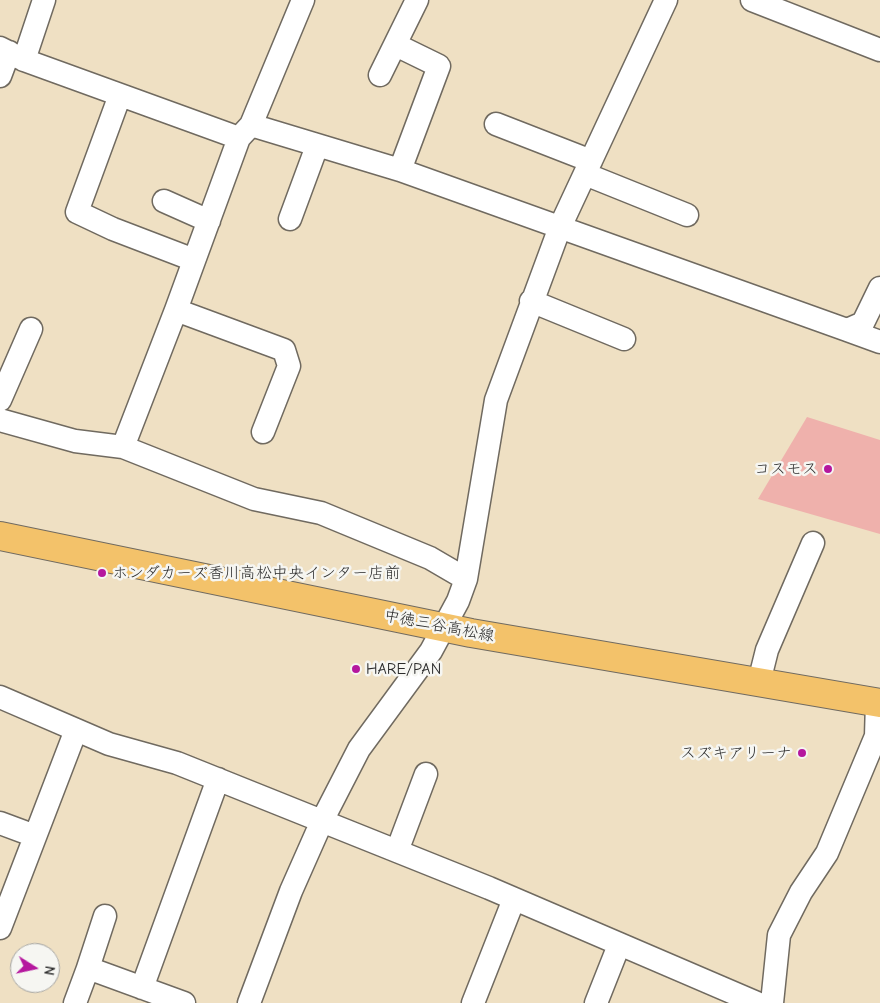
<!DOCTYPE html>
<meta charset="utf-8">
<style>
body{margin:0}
#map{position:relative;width:880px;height:1003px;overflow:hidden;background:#efe0c3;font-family:"Comic Neue",sans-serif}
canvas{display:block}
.north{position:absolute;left:10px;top:943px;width:50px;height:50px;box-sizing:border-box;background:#f6f6f2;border:1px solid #a5a5a2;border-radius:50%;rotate:100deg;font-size:14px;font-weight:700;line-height:20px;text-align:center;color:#2b2b2b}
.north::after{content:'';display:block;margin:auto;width:18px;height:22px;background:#b5179e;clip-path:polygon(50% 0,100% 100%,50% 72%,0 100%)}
</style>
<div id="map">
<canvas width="880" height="1003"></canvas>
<div class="north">N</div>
</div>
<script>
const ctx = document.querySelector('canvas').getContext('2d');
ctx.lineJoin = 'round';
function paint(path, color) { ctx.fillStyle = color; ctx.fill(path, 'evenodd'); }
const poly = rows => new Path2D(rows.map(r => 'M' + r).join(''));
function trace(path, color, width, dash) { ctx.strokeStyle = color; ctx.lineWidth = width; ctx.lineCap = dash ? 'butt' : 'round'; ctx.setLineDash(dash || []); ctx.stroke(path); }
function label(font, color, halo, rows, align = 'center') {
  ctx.font = font + ' "Comic Neue","Klee One",sans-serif'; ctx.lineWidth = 5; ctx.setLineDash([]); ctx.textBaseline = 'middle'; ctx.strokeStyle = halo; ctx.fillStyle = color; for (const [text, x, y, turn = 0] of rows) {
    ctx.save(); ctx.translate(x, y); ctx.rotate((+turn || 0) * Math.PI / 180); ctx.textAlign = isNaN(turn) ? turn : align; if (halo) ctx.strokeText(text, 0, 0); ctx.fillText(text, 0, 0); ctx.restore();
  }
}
const building = poly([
 [807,417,880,440,880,534,758,499]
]);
const minor = poly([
 [752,0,880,50],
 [396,45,439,66,400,170],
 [0,48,24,60,239,138],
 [24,60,44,0],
 [380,75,417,0],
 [0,76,9,52],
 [120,95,77,212,113,229,194,260],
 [496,124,591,161],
 [251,125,400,170,847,330,863,323,880,288],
 [585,174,687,215],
 [164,201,209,221],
 [290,219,317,146],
 [531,301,624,339],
 [176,310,284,350,289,366,263,432],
 [847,330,880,342],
 [0,400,31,329],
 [0,420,75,441,123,447,254,499,321,513,430,558,466,579],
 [123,447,176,310,239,138,251,125,303,0],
 [759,682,767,650,813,543],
 [0,697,109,744,177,763,489,888,757,1003],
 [0,823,35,836],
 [397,851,426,774],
 [0,928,76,730],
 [88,968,105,916],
 [142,988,218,779],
 [75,1003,88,968,184,1003],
 [249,1003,291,891,322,821,359,749,431,651,458,601,466,579,496,400,560,227,666,0],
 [473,1003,514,899],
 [596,1003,619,945],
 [772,1003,779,935,801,892,827,853,876,736,877,702]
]);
const primary = poly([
 [0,536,471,633,880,703]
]);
const markers = [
 [828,469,5,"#b5179e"],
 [102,573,5,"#b5179e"],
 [356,669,5,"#b5179e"],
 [802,753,5,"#b5179e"]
];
const poiNames = [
 ["コスモス",818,469],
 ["ホンダカーズ香川高松中央インター店前",112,573,"left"],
 ["HARE/PAN",366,669,"left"],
 ["スズキアリーナ",792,753]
];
const streetNames = [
 ["中徳三谷高松線",439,626,11]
];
paint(building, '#efb1ac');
trace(minor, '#706a60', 25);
trace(primary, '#706a60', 30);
trace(minor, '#fff', 22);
trace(primary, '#f3c26a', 28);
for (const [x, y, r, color] of markers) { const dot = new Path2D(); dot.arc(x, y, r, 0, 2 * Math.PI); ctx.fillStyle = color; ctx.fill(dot); trace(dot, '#f6f6f2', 2); }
label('16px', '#2b2b2b', '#f6f6f2', poiNames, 'right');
label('16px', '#2b2b2b', '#f6f6f2', streetNames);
</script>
